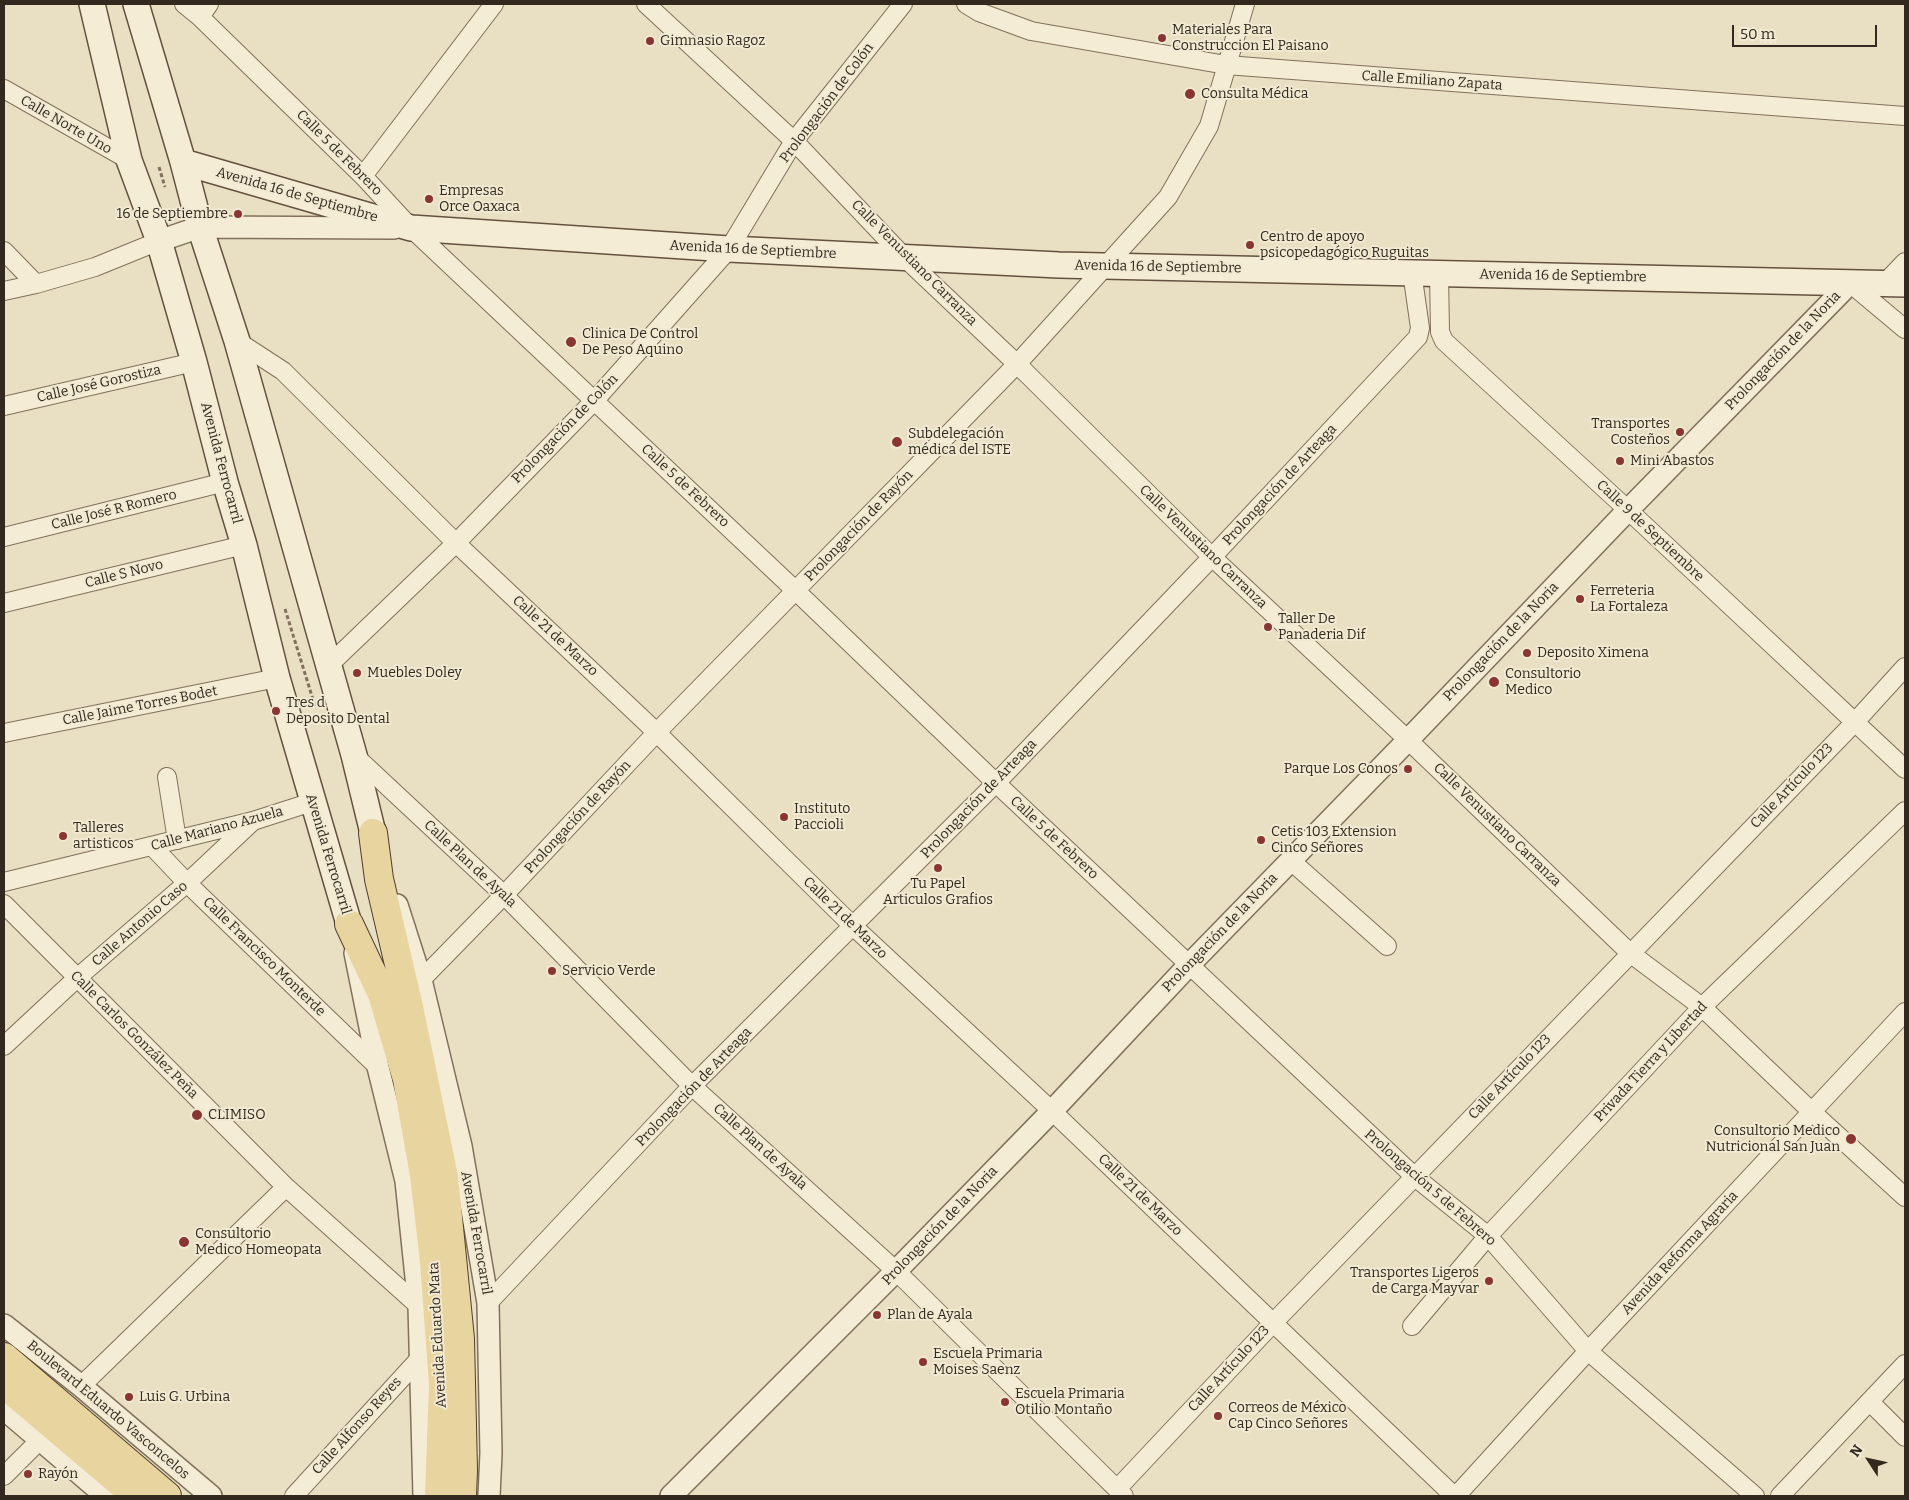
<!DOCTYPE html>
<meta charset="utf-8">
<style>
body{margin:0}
#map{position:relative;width:1909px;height:1500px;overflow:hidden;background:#e9dfc3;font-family:Bitter,serif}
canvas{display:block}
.frame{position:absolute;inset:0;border:5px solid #33291e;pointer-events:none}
.north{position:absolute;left:1844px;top:1435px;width:50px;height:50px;-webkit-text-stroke:4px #f1e9d2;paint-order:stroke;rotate:305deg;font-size:14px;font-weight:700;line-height:20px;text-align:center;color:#33291e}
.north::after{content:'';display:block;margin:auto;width:18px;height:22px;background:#33291e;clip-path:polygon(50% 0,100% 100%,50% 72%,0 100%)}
.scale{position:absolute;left:1732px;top:25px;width:145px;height:22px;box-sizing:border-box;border:2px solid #33291e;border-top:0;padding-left:6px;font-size:15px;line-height:18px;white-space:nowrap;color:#33291e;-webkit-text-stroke:4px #f1e9d2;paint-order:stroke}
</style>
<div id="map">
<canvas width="1909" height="1500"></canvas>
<div class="frame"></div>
<div class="north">N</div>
<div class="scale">50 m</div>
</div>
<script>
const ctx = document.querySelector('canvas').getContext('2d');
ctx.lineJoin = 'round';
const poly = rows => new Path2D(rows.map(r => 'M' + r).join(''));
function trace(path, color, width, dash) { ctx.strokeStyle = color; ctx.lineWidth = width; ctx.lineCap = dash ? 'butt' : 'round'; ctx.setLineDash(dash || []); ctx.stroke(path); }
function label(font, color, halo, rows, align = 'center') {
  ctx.font = font + ' Bitter,serif'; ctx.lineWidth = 4; ctx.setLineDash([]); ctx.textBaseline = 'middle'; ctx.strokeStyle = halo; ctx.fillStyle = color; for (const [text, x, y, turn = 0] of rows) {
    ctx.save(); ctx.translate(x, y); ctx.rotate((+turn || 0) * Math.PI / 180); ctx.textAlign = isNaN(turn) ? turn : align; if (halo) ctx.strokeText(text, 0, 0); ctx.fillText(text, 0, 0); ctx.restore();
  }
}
const path = poly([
 [159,167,165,187],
 [285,609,315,706]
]);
const minor = poly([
 [184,4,200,17,363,176,411,228,796,591,996,783,1415,1177,1488,1236,1588,1351,1755,1496],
 [646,4,794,141,905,258,1017,364,1212,557,1408,740,1630,953,1702,1007,1812,1112,1905,1197],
 [966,4,979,12,1031,31,1226,65,1905,116],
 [200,17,209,4],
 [4,89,129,160],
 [363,176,494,4],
 [4,251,36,284],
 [1439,273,1440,332,1444,341,1628,510,1905,769],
 [1850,283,1905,329],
 [1885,283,1905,262],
 [4,291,36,284,95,267,159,241],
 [237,341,283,371,456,543,652,728,854,927,1052,1111,1454,1496],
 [4,406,194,362],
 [4,537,225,482],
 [4,603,244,545],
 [328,666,456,543,595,400,729,249,794,141,903,4],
 [4,733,277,678],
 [354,755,504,895,692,1086,896,1271,1124,1496],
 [167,777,177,840],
 [152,846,187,883,378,1067],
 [1290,860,1387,946],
 [4,882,253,821,312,802],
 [4,904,286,1187,419,1306],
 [421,980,504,895,657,732,1017,364,1168,197,1209,126,1245,4],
 [4,1046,77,978,187,883,253,821],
 [488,1303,692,1086,996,783,1212,557,1418,337,1420,328,1412,272],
 [1412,1326,1488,1236,1702,1007,1905,811],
 [81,1386,286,1187],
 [1870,1402,1905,1437],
 [4,1476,40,1440],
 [1117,1489,1273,1323,1855,722,1905,667],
 [294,1496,421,1357],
 [1456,1496,1588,1351,1905,1012],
 [1780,1496,1905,1364]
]);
const tertiary = poly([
 [159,241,200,227,394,228],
 [397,905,421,980,461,1146,488,1303,491,1453,489,1496],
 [355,953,378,1067,406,1181,419,1306,424,1496],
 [4,1325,81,1386,211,1496],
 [4,1409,106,1496],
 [671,1496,896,1271,1052,1111,1189,965,1408,740,1628,510,1850,283]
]);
const secondary = poly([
 [92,4,129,160,159,241,194,362,225,482,244,545,277,678,349,924],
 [136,4,183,162,200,227,237,341,354,755,373,833],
 [183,162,411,228,729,249,1059,265,1905,284]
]);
const primary = poly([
 [373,833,379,879,409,1007,444,1177,460,1339,463,1470,462,1496],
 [349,924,382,994,407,1079,424,1175,434,1261,443,1385,439,1496],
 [4,1357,167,1496],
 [4,1384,136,1496]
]);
const markers = [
 [1162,38,5,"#893532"],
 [650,41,5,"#893532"],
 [1190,94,6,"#893532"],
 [429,199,5,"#893532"],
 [238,214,5,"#893532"],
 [1250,245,5,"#893532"],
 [571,342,6,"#893532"],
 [1680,432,5,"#893532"],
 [897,442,6,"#893532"],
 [1620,461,5,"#893532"],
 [1580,599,5,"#893532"],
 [1268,627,5,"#893532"],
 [1527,653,5,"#893532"],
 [357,673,5,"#893532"],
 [1494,682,6,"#893532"],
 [276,711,5,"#893532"],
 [1408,769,5,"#893532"],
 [784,817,5,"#893532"],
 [63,836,5,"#893532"],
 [1261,840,5,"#893532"],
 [938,868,5,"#893532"],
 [552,971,5,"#893532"],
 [197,1115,6,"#893532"],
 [1851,1139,6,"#893532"],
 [184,1242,6,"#893532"],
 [1489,1281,5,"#893532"],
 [877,1315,5,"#893532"],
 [923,1362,5,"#893532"],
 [129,1397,5,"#893532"],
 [1005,1402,5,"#893532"],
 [1218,1416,5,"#893532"],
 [28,1474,5,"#893532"]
];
const poiNames = [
 ["Materiales Para",1172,30],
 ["Construccion El Paisano",1172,46],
 ["Gimnasio Ragoz",660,41],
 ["Consulta Médica",1201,94],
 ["Empresas",439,191],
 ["Orce Oaxaca",439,207],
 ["16 de Septiembre",228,214,"right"],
 ["Centro de apoyo",1260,237],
 ["psicopedagógico Ruguitas",1260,253],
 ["Clinica De Control",582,334],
 ["De Peso Aquino",582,350],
 ["Transportes",1670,424,"right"],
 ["Costeños",1670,440,"right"],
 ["Subdelegación",908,434],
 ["médica del ISTE",908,450],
 ["Mini Abastos",1630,461],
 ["Ferreteria",1590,591],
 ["La Fortaleza",1590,607],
 ["Taller De",1278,619],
 ["Panaderia Dif",1278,635],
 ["Deposito Ximena",1537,653],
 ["Muebles Doley",367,673],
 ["Consultorio",1505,674],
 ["Medico",1505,690],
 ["Tres d",286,703],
 ["Deposito Dental",286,719],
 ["Parque Los Conos",1398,769,"right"],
 ["Instituto",794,809],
 ["Paccioli",794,825],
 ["Talleres",73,828],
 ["artisticos",73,844],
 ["Cetis 103 Extension",1271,832],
 ["Cinco Señores",1271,848],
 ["Tu Papel",938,884,"center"],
 ["Articulos Grafios",938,900,"center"],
 ["Servicio Verde",562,971],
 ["CLIMISO",208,1115],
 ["Consultorio Medico",1840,1131,"right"],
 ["Nutricional San Juan",1840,1147,"right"],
 ["Consultorio",195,1234],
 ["Medico Homeopata",195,1250],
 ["Transportes Ligeros",1479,1273,"right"],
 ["de Carga Mayvar",1479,1289,"right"],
 ["Plan de Ayala",887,1315],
 ["Escuela Primaria",933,1354],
 ["Moises Saenz",933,1370],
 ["Escuela Primaria",1015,1394],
 ["Otilio Montaño",1015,1410],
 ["Luis G. Urbina",139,1397],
 ["Correos de México",1228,1408],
 ["Cap Cinco Señores",1228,1424],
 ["Rayón",38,1474]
];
const streetNames = [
 ["Calle Emiliano Zapata",1432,81,4],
 ["Prolongación de Colón",827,103,-53],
 ["Calle Norte Uno",66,125,30],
 ["Calle 5 de Febrero",339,153,45],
 ["Avenida 16 de Septiembre",297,195,16],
 ["Avenida 16 de Septiembre",753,250,3],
 ["Calle Venustiano Carranza",914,263,45],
 ["Avenida 16 de Septiembre",1158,267,1],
 ["Avenida 16 de Septiembre",1563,276,1],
 ["Prolongación de la Noria",1783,351,-46],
 ["Calle José Gorostiza",99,384,-13],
 ["Prolongación de Colón",565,429,-46],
 ["Avenida Ferrocarril",221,463,75],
 ["Prolongación de Arteaga",1280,485,-47],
 ["Calle 5 de Febrero",685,486,43],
 ["Calle José R Romero",114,510,-14],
 ["Prolongación de Rayón",859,526,-46],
 ["Calle 9 de Septiembre",1650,531,43],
 ["Calle Venustiano Carranza",1203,547,44],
 ["Calle S Novo",124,574,-14],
 ["Calle 21 de Marzo",555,636,43],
 ["Prolongación de la Noria",1501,642,-46],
 ["Calle Jaime Torres Bodet",140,706,-11],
 ["Calle Artículo 123",1792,786,-46],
 ["Prolongación de Arteaga",979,799,-46],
 ["Prolongación de Rayón",578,817,-47],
 ["Calle Venustiano Carranza",1497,825,44],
 ["Calle Mariano Azuela",217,829,-15],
 ["Calle 5 de Febrero",1054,838,43],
 ["Avenida Ferrocarril",328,854,73],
 ["Calle Plan de Ayala",470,864,43],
 ["Calle 21 de Marzo",845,918,44],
 ["Calle Antonio Caso",140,924,-41],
 ["Prolongación de la Noria",1220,933,-46],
 ["Calle Francisco Monterde",264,957,44],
 ["Calle Carlos González Peña",134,1035,45],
 ["Privada Tierra y Libertad",1651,1062,-47],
 ["Calle Artículo 123",1510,1077,-46],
 ["Prolongación de Arteaga",694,1087,-46],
 ["Calle Plan de Ayala",760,1147,42],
 ["Prolongación 5 de Febrero",1430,1188,41],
 ["Calle 21 de Marzo",1140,1195,44],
 ["Prolongación de la Noria",940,1226,-46],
 ["Avenida Ferrocarril",476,1233,80],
 ["Avenida Reforma Agraria",1680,1253,-47],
 ["Avenida Eduardo Mata",438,1335,-93],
 ["Calle Artículo 123",1229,1369,-47],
 ["Boulevard Eduardo Vasconcelos",108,1410,40],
 ["Calle Alfonso Reyes",357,1426,-48]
];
trace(minor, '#81715c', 20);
trace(tertiary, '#81715c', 24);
trace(secondary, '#63523f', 28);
trace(primary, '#4f3f30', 30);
trace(path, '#81715c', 3, [4, 2.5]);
trace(minor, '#f5ecd5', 18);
trace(tertiary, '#f5ecd5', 21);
trace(secondary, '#f5ecd5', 25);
trace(primary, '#e8d49f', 28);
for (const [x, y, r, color] of markers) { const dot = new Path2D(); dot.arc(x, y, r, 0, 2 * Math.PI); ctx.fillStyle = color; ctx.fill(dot); trace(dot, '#f1e9d2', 2); }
label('14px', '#33291e', '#f1e9d2', poiNames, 'left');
label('14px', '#33291e', '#f1e9d2', streetNames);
</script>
